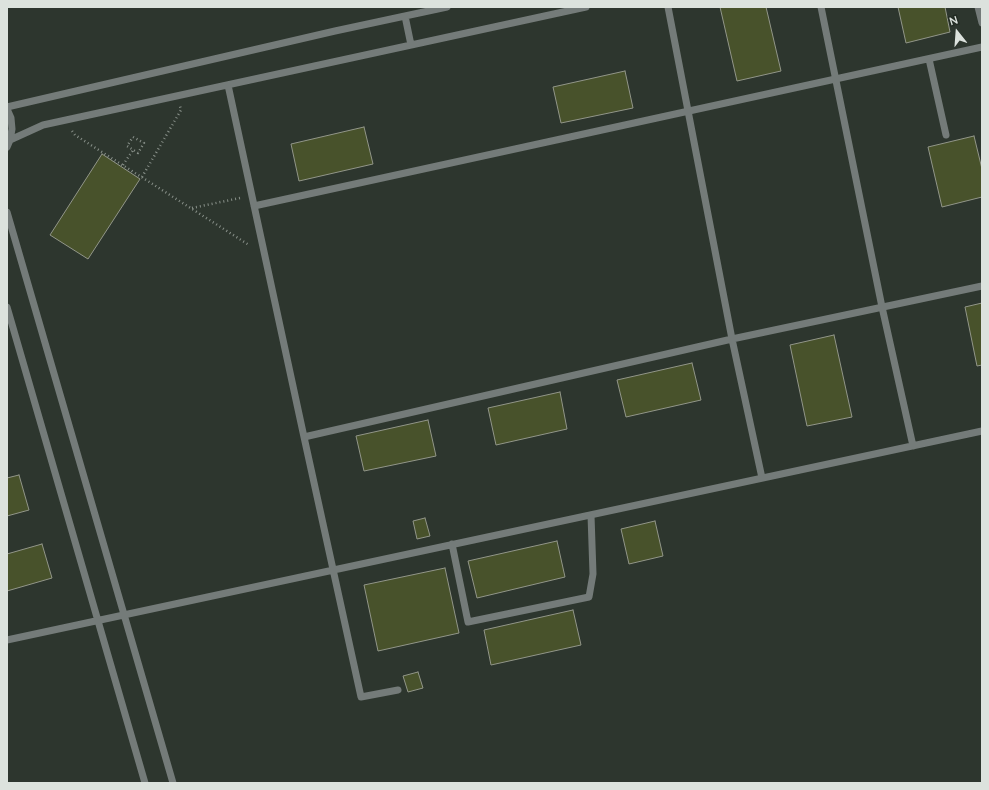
<!DOCTYPE html>
<style>
body{margin:0}
#map{position:relative;width:989px;height:790px;overflow:hidden;background:#2d362e;font-family:Mulish,sans-serif}
canvas{display:block}
.frame{position:absolute;inset:0;border:8px solid #dce2dd;pointer-events:none}
.north{position:absolute;left:937px;top:12px;width:40px;height:40px;-webkit-text-stroke:3px #232c24;paint-order:stroke;rotate:343deg;font-size:11px;font-weight:700;line-height:16px;text-align:center;color:#dce2dd}
.north::after{content:'';display:block;margin:auto;width:14px;height:18px;background:#dce2dd;clip-path:polygon(50% 0,100% 100%,50% 72%,0 100%)}
</style>
<div id="map">
<canvas width="989" height="790"></canvas>
<div class="frame"></div>
<div class="north">N</div>
</div>
<script>
const ctx = document.querySelector('canvas').getContext('2d');
ctx.lineJoin = 'round';
function paint(path, color) { ctx.fillStyle = color; ctx.fill(path, 'evenodd'); }
const poly = rows => new Path2D(rows.map(r => 'M' + r).join(''));
function trace(path, color, width, dash) { ctx.strokeStyle = color; ctx.lineWidth = width; ctx.lineCap = dash ? 'butt' : 'round'; ctx.setLineDash(dash || []); ctx.stroke(path); }
const building = poly([
 [720,7,766,7,781,71,737,81,720,7],
 [898,7,945,7,950,32,906,43,898,7],
 [625,71,633,108,561,123,553,87,625,71],
 [364,127,373,164,299,181,291,144,364,127],
 [974,136,982,169,982,197,942,207,928,147,974,136],
 [102,154,140,179,88,259,50,235,102,154],
 [982,303,982,365,977,366,965,307,982,303],
 [834,335,852,417,807,426,790,345,834,335],
 [692,363,701,400,626,417,617,380,692,363],
 [560,392,567,429,496,445,488,408,560,392],
 [428,420,436,456,364,471,356,436,428,420],
 [19,475,29,510,7,516,7,478,19,475],
 [425,518,430,536,417,539,413,521,425,518],
 [655,521,663,556,629,564,621,529,655,521],
 [557,541,565,577,477,598,468,561,557,541],
 [42,544,52,578,7,591,7,554,42,544],
 [445,568,459,633,378,651,364,585,445,568],
 [573,610,581,645,491,665,484,630,573,610],
 [418,672,423,688,408,692,403,676,418,672]
]);
const path = poly([
 [72,131,75,135,249,245],
 [133,137,144,143,138,153,127,146,133,137],
 [123,165,133,150],
 [142,177,181,110,180,106],
 [192,208,240,198]
]);
const lane = poly([
 [668,7,732,339,762,478],
 [821,7,882,307,913,446],
 [978,7,982,23],
 [405,16,411,45],
 [929,59,946,135],
 [228,85,304,437,732,339,982,286],
 [7,107,335,31,447,7],
 [7,109,11,118,12,129,10,140,7,147],
 [10,140,43,125,586,7],
 [254,206,982,47],
 [7,212,173,783],
 [7,307,145,783],
 [304,437,361,697,398,690],
 [452,544,468,622,589,597,593,574,591,515],
 [7,640,982,431]
]);
paint(building, '#48522b');
trace(building, '#929689', 1);
trace(path, '#889089', 2.5, [1, 3]);
trace(lane, '#747b79', 7);
</script>
